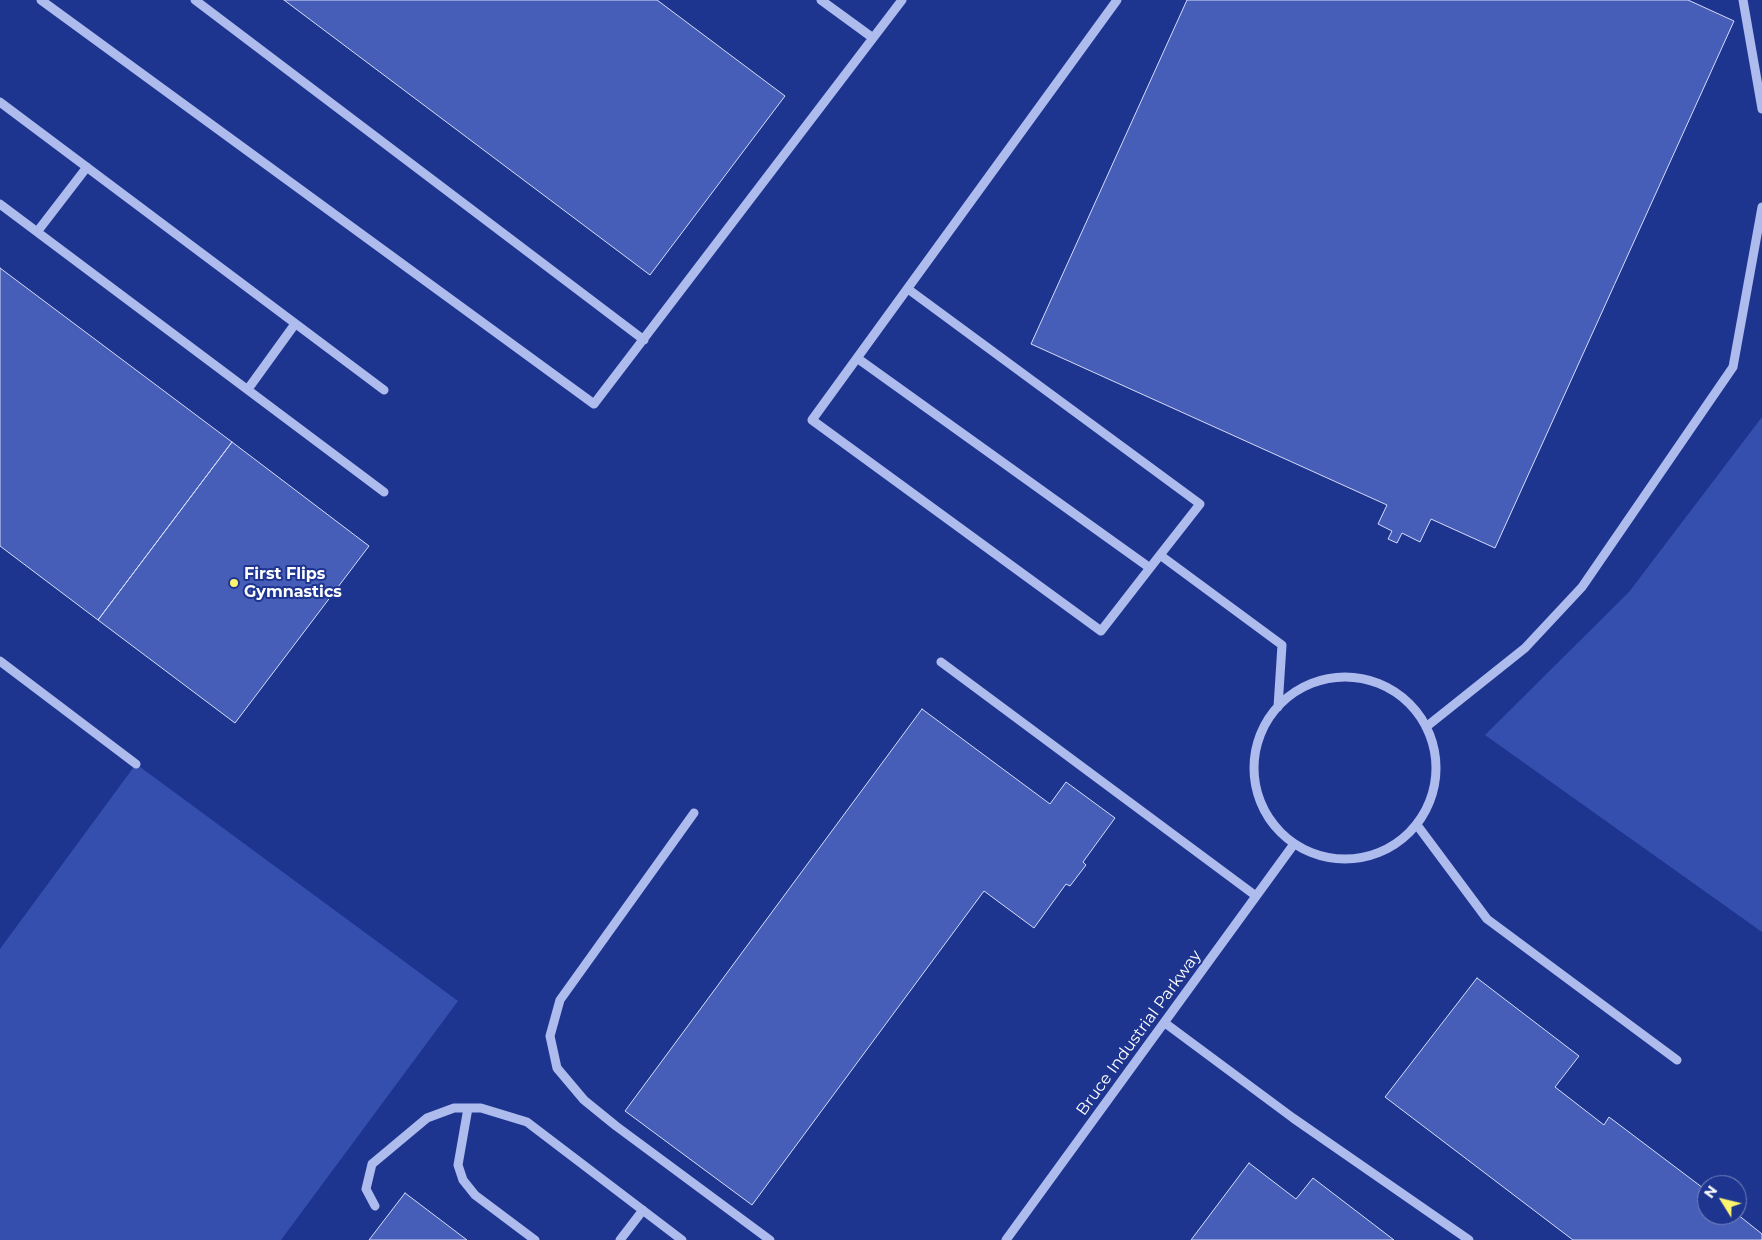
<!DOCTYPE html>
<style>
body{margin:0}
#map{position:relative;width:1762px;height:1240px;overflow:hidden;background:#1e3590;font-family:Montserrat,sans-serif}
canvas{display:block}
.north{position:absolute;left:1697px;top:1175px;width:50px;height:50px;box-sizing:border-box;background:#1e3590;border:1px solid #7886bc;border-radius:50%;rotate:306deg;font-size:14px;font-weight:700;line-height:20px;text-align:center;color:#fff}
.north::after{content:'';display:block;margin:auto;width:18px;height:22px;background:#fcf56d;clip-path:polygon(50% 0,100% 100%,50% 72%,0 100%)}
</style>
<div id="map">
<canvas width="1762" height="1240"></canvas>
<div class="north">N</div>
</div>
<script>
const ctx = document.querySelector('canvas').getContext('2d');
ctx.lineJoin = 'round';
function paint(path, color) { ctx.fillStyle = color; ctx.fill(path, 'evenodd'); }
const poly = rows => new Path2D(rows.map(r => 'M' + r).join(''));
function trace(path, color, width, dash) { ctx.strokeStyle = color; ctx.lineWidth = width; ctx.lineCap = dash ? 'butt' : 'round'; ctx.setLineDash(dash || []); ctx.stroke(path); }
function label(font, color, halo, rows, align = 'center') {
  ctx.font = font + ' Montserrat,sans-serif'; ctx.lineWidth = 4; ctx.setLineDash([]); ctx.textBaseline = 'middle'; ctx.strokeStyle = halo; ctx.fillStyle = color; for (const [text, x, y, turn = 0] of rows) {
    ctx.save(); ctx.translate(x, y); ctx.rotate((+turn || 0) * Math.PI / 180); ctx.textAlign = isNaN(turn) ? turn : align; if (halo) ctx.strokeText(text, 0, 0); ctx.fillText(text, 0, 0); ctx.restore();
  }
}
const green = poly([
 [1762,417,1762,932,1485,735,1629,592],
 [136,764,458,1001,281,1240,0,1240,0,949]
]);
const building = poly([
 [284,0,657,0,785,96,650,275,284,0],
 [1187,0,1688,0,1734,21,1495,548,1431,519,1420,542,1402,533,1397,543,1388,539,1392,531,1378,524,1387,505,1031,344,1187,0],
 [0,268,232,442,98,620,0,546,0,268],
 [232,442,369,546,235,723,98,620,232,442],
 [922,709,1050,804,1066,782,1115,818,1083,862,1086,865,1070,886,1066,884,1034,928,984,891,752,1205,625,1111,922,709],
 [1477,978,1579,1056,1555,1087,1604,1125,1609,1117,1707,1191,1707,1215,1737,1214,1762,1234,1762,1240,1573,1240,1385,1097,1477,978],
 [1249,1163,1296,1199,1313,1178,1394,1240,1191,1240,1249,1163],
 [405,1193,467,1240,369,1240,405,1193]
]);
const minor = poly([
 [41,0,594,404,902,0],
 [195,0,644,340],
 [821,0,873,38],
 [1117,0,812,420,1101,631,1160,555,1282,645,1278,707],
 [1743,0,1762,109],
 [0,102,384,390],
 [0,204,384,492],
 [37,232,87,167],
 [908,289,1200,504,1160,555],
 [857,358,1150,568],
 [248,389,295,324],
 [0,661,136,764],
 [941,662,1256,896],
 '1254 768a91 91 0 1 1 182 0a91 91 0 1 1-182 0Z',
 [1426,727,1525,648,1582,587,1733,367,1762,207],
 [694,813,560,1000,550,1036,557,1068,584,1100,616,1126,770,1240],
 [1417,825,1487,919,1677,1060],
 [1165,1023,1293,1118,1469,1240],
 [468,1108,458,1165,463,1180,475,1195,535,1240],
 [375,1206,366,1189,372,1164,427,1118,454,1108,481,1108,527,1122,682,1240],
 [620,1240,643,1210],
 [1006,1240,1294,844]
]);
const markers = [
 [234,583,5,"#fcf56d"]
];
const poiNames = [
 ["First Flips",244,574],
 ["Gymnastics",244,592]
];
const streetNames = [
 ["Bruce Industrial Parkway",1139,1033,-54]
];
paint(green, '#354faf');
paint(building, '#475eb8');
trace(building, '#d4dcfa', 1);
trace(minor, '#aebbed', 9);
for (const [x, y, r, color] of markers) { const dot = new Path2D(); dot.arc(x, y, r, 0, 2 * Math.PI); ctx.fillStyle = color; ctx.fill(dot); trace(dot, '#1e3590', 2); }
label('bold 16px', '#fff', '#1e3590', poiNames, 'left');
label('16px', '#fff', '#1e3590', streetNames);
</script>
